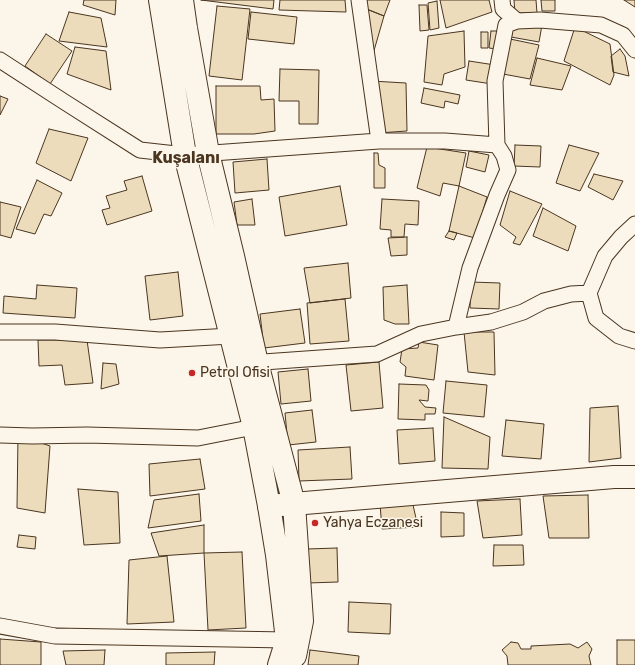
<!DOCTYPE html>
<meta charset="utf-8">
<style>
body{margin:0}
canvas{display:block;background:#fbf6e9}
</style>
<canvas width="635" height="665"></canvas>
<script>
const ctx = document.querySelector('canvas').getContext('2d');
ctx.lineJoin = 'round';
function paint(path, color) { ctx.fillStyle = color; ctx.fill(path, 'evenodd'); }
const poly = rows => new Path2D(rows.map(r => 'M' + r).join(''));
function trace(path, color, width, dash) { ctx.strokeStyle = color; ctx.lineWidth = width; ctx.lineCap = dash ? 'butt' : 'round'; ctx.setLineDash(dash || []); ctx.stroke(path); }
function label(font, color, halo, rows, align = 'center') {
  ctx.font = font + ' Rubik,sans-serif'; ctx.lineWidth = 3; ctx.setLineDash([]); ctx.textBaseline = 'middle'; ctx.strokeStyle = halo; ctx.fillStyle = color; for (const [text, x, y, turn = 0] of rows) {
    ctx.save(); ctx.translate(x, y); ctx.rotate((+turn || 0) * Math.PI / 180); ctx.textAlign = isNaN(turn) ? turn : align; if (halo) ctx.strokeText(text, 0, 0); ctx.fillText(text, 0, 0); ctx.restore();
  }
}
const building = poly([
 [84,0,116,0,115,15,83,5,84,0],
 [201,0,274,0,273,9,201,0],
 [280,0,345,0,346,12,279,10,280,0],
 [364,0,390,0,384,16,364,8,364,0],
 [440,0,489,0,492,12,446,28,440,0],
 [514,0,536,0,537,13,515,13,514,0],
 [541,0,555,0,555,11,542,11,541,0],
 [624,0,635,0,635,7,624,0],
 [437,1,439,28,430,30,428,3,437,1],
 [419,5,427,5,429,30,420,31,419,5],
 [217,6,250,9,242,80,209,76,217,6],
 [364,8,384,16,373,54,364,8],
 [69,12,101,18,107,47,59,41,69,12],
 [251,12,297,17,294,44,248,39,251,12],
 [542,25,539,42,511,37,514,26,542,25],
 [575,27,610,44,614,75,610,85,564,61,575,27],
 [464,31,465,67,444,74,442,85,424,82,428,36,464,31],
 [491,31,499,31,497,49,489,48,491,31],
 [481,32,488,32,488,48,481,48,481,32],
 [46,34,72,51,50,84,25,66,46,34],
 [510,39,539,45,530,79,503,74,510,39],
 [75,47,106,51,111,90,67,74,75,47],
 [620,49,625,56,629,76,613,72,611,56,620,49],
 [537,58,571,66,562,90,530,85,537,58],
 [469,61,495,65,492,84,466,80,469,61],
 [280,69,319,70,318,124,299,124,299,101,279,101,280,69],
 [371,81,406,83,407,131,378,133,371,81],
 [216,86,260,86,261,100,274,99,275,131,254,134,216,134,216,86],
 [424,88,460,95,458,104,445,101,444,108,421,103,424,88],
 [0,96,8,99,0,115,0,96],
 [49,129,88,138,71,181,36,163,49,129],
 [515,145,541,146,540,167,514,166,515,145],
 [569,145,599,153,580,191,556,183,563,162,569,145],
 [427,147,466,153,459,186,443,183,440,196,417,188,427,147],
 [469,151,489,155,485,172,466,167,469,151],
 [374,153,378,153,379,165,385,168,385,188,374,188,374,153],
 [267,159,269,190,235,193,233,162,267,159],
 [594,174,623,181,613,200,588,187,594,174],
 [142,176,152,211,107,225,102,210,110,208,106,196,127,190,124,181,142,176],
 [37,180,62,193,51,216,44,214,35,234,16,229,37,180],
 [340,186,347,225,285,236,279,197,340,186],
 [459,186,487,197,475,238,449,231,459,186],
 [510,191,542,204,520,245,513,243,516,237,500,225,510,191],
 [252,199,255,225,237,225,234,202,252,199],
 [382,199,419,201,418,225,405,224,404,237,391,237,391,230,380,229,382,199],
 [0,202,21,207,11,238,0,235,0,202],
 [543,208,576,226,568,251,533,236,543,208],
 [449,231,457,233,454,240,445,237,449,231],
 [407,237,407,255,391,256,388,238,407,237],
 [348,263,351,298,310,303,304,268,348,263],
 [178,272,183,316,150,320,145,276,178,272],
 [471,282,500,283,499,309,470,308,471,282],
 [37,285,77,288,75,318,3,313,4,296,36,299,37,285],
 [407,285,409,324,395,324,384,320,383,287,407,285],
 [345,299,349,341,310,344,307,303,345,299],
 [300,309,305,343,264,348,260,314,300,309],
 [464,332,494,332,495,375,468,372,464,332],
 [38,340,87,340,93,383,65,385,62,365,39,366,38,340],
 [419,342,438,345,434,380,405,376,406,367,400,362,402,349,418,348,419,342],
 [379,362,383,408,351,411,346,365,379,362],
 [103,363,116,364,119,384,101,389,103,363],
 [308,369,311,401,281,404,278,372,308,369],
 [446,381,487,385,484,417,443,413,446,381],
 [399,384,426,385,429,390,428,401,419,400,425,407,436,408,435,414,425,414,425,420,398,419,399,384],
 [618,406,621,458,589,462,590,408,618,406],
 [312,410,316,442,288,445,285,413,312,410],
 [444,417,490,437,488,469,442,468,444,417],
 [506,420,544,424,541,459,502,456,506,420],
 [433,428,435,461,399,464,397,430,433,428],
 [18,435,50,446,45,513,17,508,18,435],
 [350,447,352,479,299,481,298,450,350,447],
 [200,459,205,489,150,496,149,464,200,459],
 [78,489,118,492,120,543,84,545,78,489],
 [199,494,201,521,148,528,154,500,199,494],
 [588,495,589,538,549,538,543,496,588,495],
 [520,499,522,535,483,538,477,501,520,499],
 [380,504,413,505,418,527,382,529,380,504],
 [441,512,464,513,464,536,441,537,441,512],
 [204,525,204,553,159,556,151,533,204,525],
 [19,535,36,537,35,549,17,547,19,535],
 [494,545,523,545,524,565,493,566,494,545],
 [337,548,338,582,308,583,307,549,337,548],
 [242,552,246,628,208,630,204,553,242,552],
 [167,556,174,622,127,624,129,560,167,556],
 [349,602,391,604,390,634,348,632,349,602],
 [0,639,41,642,41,665,0,665,0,639],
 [617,640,635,640,635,665,617,665,617,640],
 [511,642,518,643,521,649,531,649,531,646,570,644,578,648,587,642,592,649,589,656,591,665,508,665,507,656,502,650,511,642],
 [105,650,104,665,66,665,63,651,105,650],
 [310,650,359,656,358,665,308,665,310,650],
 [215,652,214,665,166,665,166,653,215,652]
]);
const street = poly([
 [359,0,379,141],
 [502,0,503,9,517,21],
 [0,60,63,101,140,150,185,155,379,141,445,141,497,145,504,156,508,170,497,195,470,268,456,327],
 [497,145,495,81,506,25,517,21,540,20,601,25,623,35,635,50],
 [635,224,621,237,605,256,589,293,596,318,619,336,635,341],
 [0,332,55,332,160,340,231,336],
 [249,363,377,354,421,334,456,327,491,322,523,312,544,301,571,294,589,293],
 [0,435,32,436,87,435,198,438,254,427],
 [0,626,55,636,287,640]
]);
const secondary = poly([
 [269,506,614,477,635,477]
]);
const highway = poly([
 [160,0,185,155,254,427,269,506,277,555,287,640,279,665],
 [182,0,186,28,208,153,233,256,257,363,294,504,302,621,295,656]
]);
const markers = [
 [192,373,4,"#c62828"],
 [315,523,4,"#c62828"]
];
const poiNames = [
 ["Petrol Ofisi",200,373],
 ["Yahya Eczanesi",323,523]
];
const quarterNames = [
 ["Kuşalanı",186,158]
];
paint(building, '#ecdcbc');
trace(building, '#4a3520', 1);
trace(street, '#4a3520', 17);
trace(secondary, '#4a3520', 24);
trace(highway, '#4a3520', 24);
trace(street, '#fbf6e9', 15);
trace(secondary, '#fbf6e9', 22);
trace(highway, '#fbf6e9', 22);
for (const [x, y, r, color] of markers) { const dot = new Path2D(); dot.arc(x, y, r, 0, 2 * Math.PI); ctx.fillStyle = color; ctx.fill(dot); trace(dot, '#fbf6e9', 1.5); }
label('14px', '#4a3520', '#fbf6e9', poiNames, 'left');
label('bold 16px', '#4a3520', '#fbf6e9', quarterNames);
</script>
